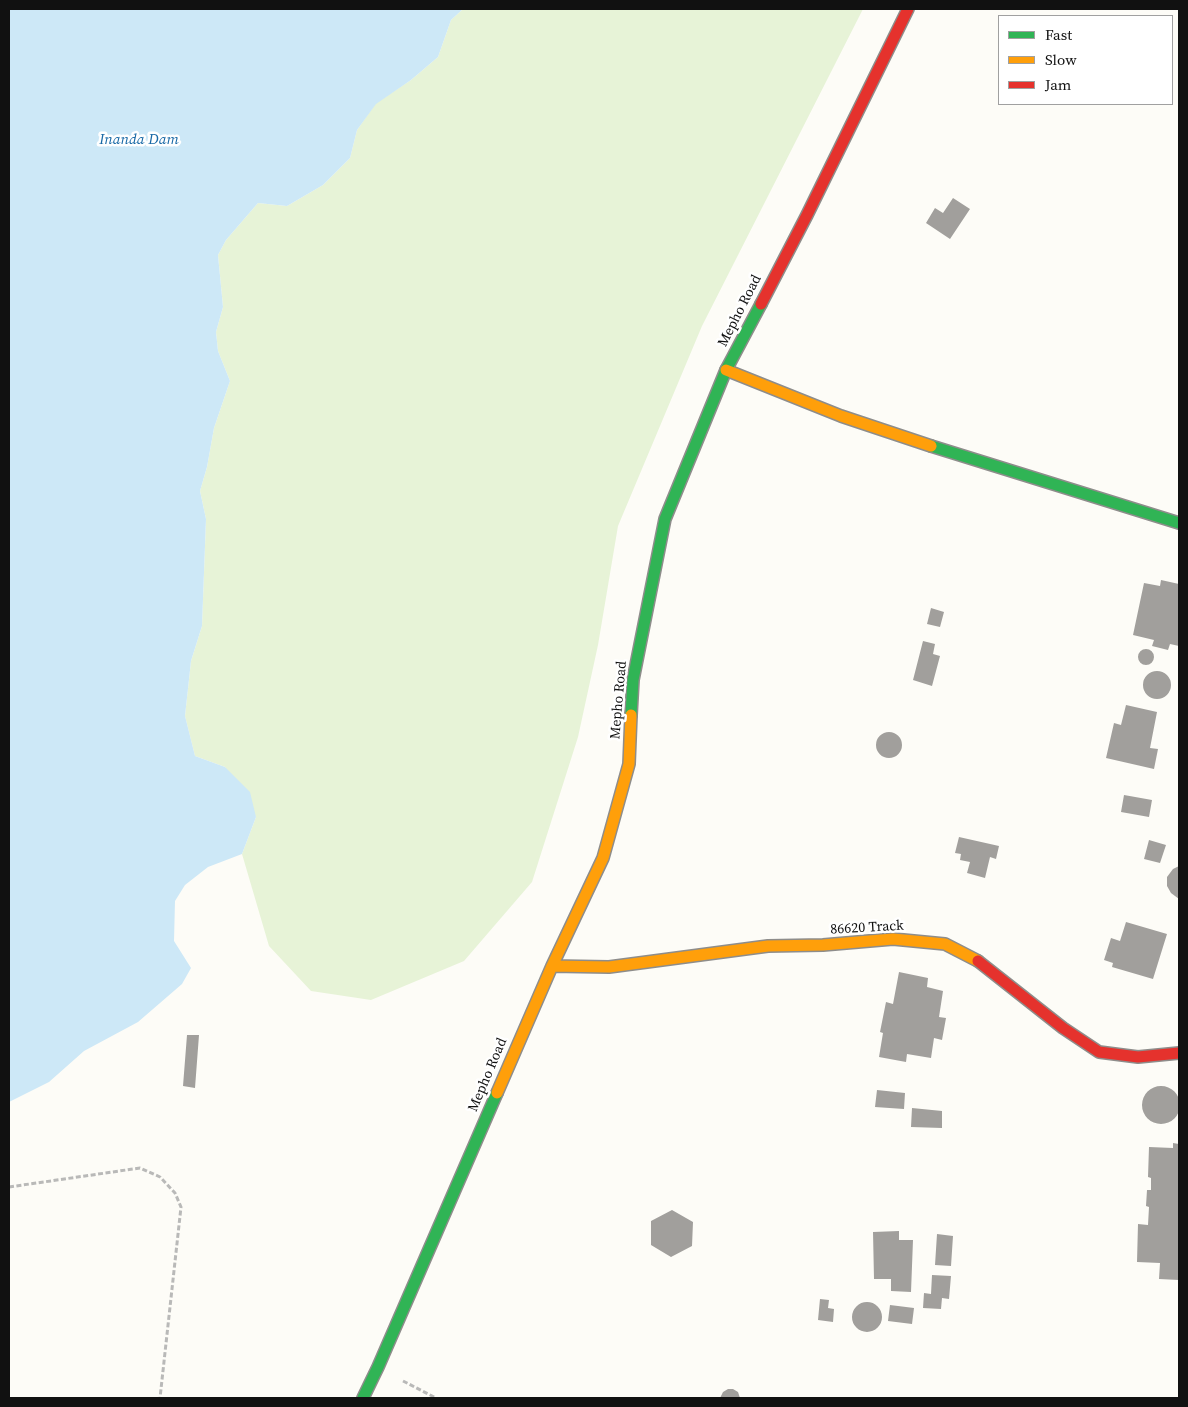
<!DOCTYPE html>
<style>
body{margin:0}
#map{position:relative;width:1188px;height:1407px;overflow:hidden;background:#fdfcf7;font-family:"Source Serif 4",serif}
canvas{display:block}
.frame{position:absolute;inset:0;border:10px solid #111;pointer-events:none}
.legend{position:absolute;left:998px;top:15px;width:175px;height:90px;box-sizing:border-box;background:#fff;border:1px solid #a0a0a0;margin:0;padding:6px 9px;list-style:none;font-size:15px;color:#111}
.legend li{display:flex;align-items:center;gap:10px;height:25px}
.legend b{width:25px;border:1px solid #a0a0a0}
</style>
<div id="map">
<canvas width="1188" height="1407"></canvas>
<div class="frame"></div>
<ul class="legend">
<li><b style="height:6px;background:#30b455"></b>Fast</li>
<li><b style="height:6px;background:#ff9f0a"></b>Slow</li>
<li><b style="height:6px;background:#e5322d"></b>Jam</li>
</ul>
</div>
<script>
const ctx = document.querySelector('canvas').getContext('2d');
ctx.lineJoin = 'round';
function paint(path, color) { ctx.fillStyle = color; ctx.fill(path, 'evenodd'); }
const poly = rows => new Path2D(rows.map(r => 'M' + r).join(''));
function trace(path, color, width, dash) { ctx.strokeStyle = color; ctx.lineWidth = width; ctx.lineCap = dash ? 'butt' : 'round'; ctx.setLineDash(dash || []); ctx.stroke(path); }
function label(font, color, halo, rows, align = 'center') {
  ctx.font = font + ' "Source Serif 4",serif'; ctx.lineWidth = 5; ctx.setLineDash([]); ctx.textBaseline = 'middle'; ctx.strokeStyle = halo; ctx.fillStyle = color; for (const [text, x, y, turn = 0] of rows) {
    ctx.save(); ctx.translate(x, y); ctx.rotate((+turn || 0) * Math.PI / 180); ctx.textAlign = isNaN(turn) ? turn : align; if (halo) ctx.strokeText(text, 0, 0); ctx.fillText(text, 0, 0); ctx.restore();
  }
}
const green = poly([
 [463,9,863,9,702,326,618,526,598,645,578,737,532,882,464,961,371,1000,311,991,269,946,242,854,256,817,225,767,195,756,185,716,191,661,202,626,206,519,200,491,207,467,214,428,230,381,218,351,216,332,223,307,218,255,226,240,258,203,287,206,323,185,350,158,357,130,376,103,411,80,438,57,451,20]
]);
const water = poly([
 [9,9,463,9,451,20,438,57,411,80,376,104,357,130,350,158,323,185,287,206,258,203,226,240,218,255,223,307,216,332,218,351,230,381,214,428,207,467,200,491,206,519,202,626,191,661,185,716,195,756,225,767,250,792,256,817,242,854,208,867,185,885,175,901,174,941,191,968,182,984,138,1022,84,1051,49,1082,9,1102]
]);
const building = poly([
 [953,198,970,209,950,239,926,223,935,208,943,213],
 [1161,580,1179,584,1178,590,1179,591,1179,646,1170,644,1168,650,1152,646,1154,640,1133,635,1144,583,1160,586],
 [931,608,944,612,940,627,927,624],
 [923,641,935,644,933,654,940,656,932,686,913,680],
 '1138 657a8 8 0 1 1 16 0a8 8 0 1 1-16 0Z',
 '1143 685a14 14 0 1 1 28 0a14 14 0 1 1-28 0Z',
 [1126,705,1157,712,1150,748,1158,749,1154,769,1106,758,1114,723,1121,725],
 '876 745a13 13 0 1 1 26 0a13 13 0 1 1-26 0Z',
 [1124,795,1152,800,1149,817,1121,812],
 [959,837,999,846,996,859,990,857,985,878,967,873,970,862,960,860,961,854,955,853],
 [1149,840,1166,845,1160,863,1144,859],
 [1179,866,1179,899,1171,893,1167,886,1167,877,1173,869],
 [1126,922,1167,934,1153,979,1112,967,1113,963,1104,960,1111,938,1120,941],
 [899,972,928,978,927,987,943,991,939,1017,946,1018,942,1040,934,1038,931,1058,907,1054,906,1062,879,1057,883,1033,880,1032,886,1002,893,1004],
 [187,1035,199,1035,195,1088,183,1086],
 '1142 1105a19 19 0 1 1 38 0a19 19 0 1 1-38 0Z',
 [877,1090,905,1093,904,1109,875,1107],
 [912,1108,942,1111,942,1128,911,1127],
 [1173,1143,1179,1144,1179,1280,1159,1279,1160,1263,1137,1262,1138,1224,1148,1225,1149,1207,1146,1206,1147,1190,1151,1190,1151,1178,1148,1177,1149,1147,1173,1148],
 [672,1210,693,1222,692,1246,671,1257,651,1245,651,1221],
 [899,1231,899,1240,913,1240,911,1292,891,1291,891,1279,874,1279,873,1232],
 [937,1234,953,1236,951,1266,935,1265],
 [932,1275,951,1276,949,1299,942,1298,941,1309,923,1308,924,1293,931,1294],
 [820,1299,829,1300,828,1308,834,1309,833,1322,818,1320],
 '852 1317a15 15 0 1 1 30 0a15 15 0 1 1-30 0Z',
 [890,1305,914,1308,912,1324,888,1321],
 [728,1389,733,1389,738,1392,740,1398,720,1398,723,1392]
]);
const path = poly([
 [9,1187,140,1168,160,1177,175,1193,181,1207,160,1398],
 [403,1381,436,1398]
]);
const fast = poly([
 [931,446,1179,523],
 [631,715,633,680,665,519,726,370,761,304],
 [363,1398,378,1367,497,1093]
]);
const slow = poly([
 [726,370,841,416,931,446],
 [552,966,609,967,768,946,823,945,893,939,945,944,978,961],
 [497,1093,552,966,603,858,629,764,631,715]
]);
const jam = poly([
 [761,304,807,215,908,9],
 [978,961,1063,1028,1099,1052,1138,1057,1179,1053]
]);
const streetNames = [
 ["Mepho Road",740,311,-63],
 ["Mepho Road",619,700,-85],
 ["86620 Track",867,928,-3],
 ["Mepho Road",488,1075,-67]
];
const waterNames = [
 ["Inanda Dam",139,140]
];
paint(green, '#e7f3d7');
paint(water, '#cde8f7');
paint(building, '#a19f9c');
trace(fast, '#8e8d8b', 14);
trace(slow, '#8e8d8b', 14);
trace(jam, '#8e8d8b', 14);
trace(path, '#b9b9b8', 3, [5, 2.5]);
trace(fast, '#30b455', 11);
trace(slow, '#ff9f0a', 11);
trace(jam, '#e5322d', 11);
label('14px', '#111', '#fff', streetNames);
label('italic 15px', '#1768a6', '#fff', waterNames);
</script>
